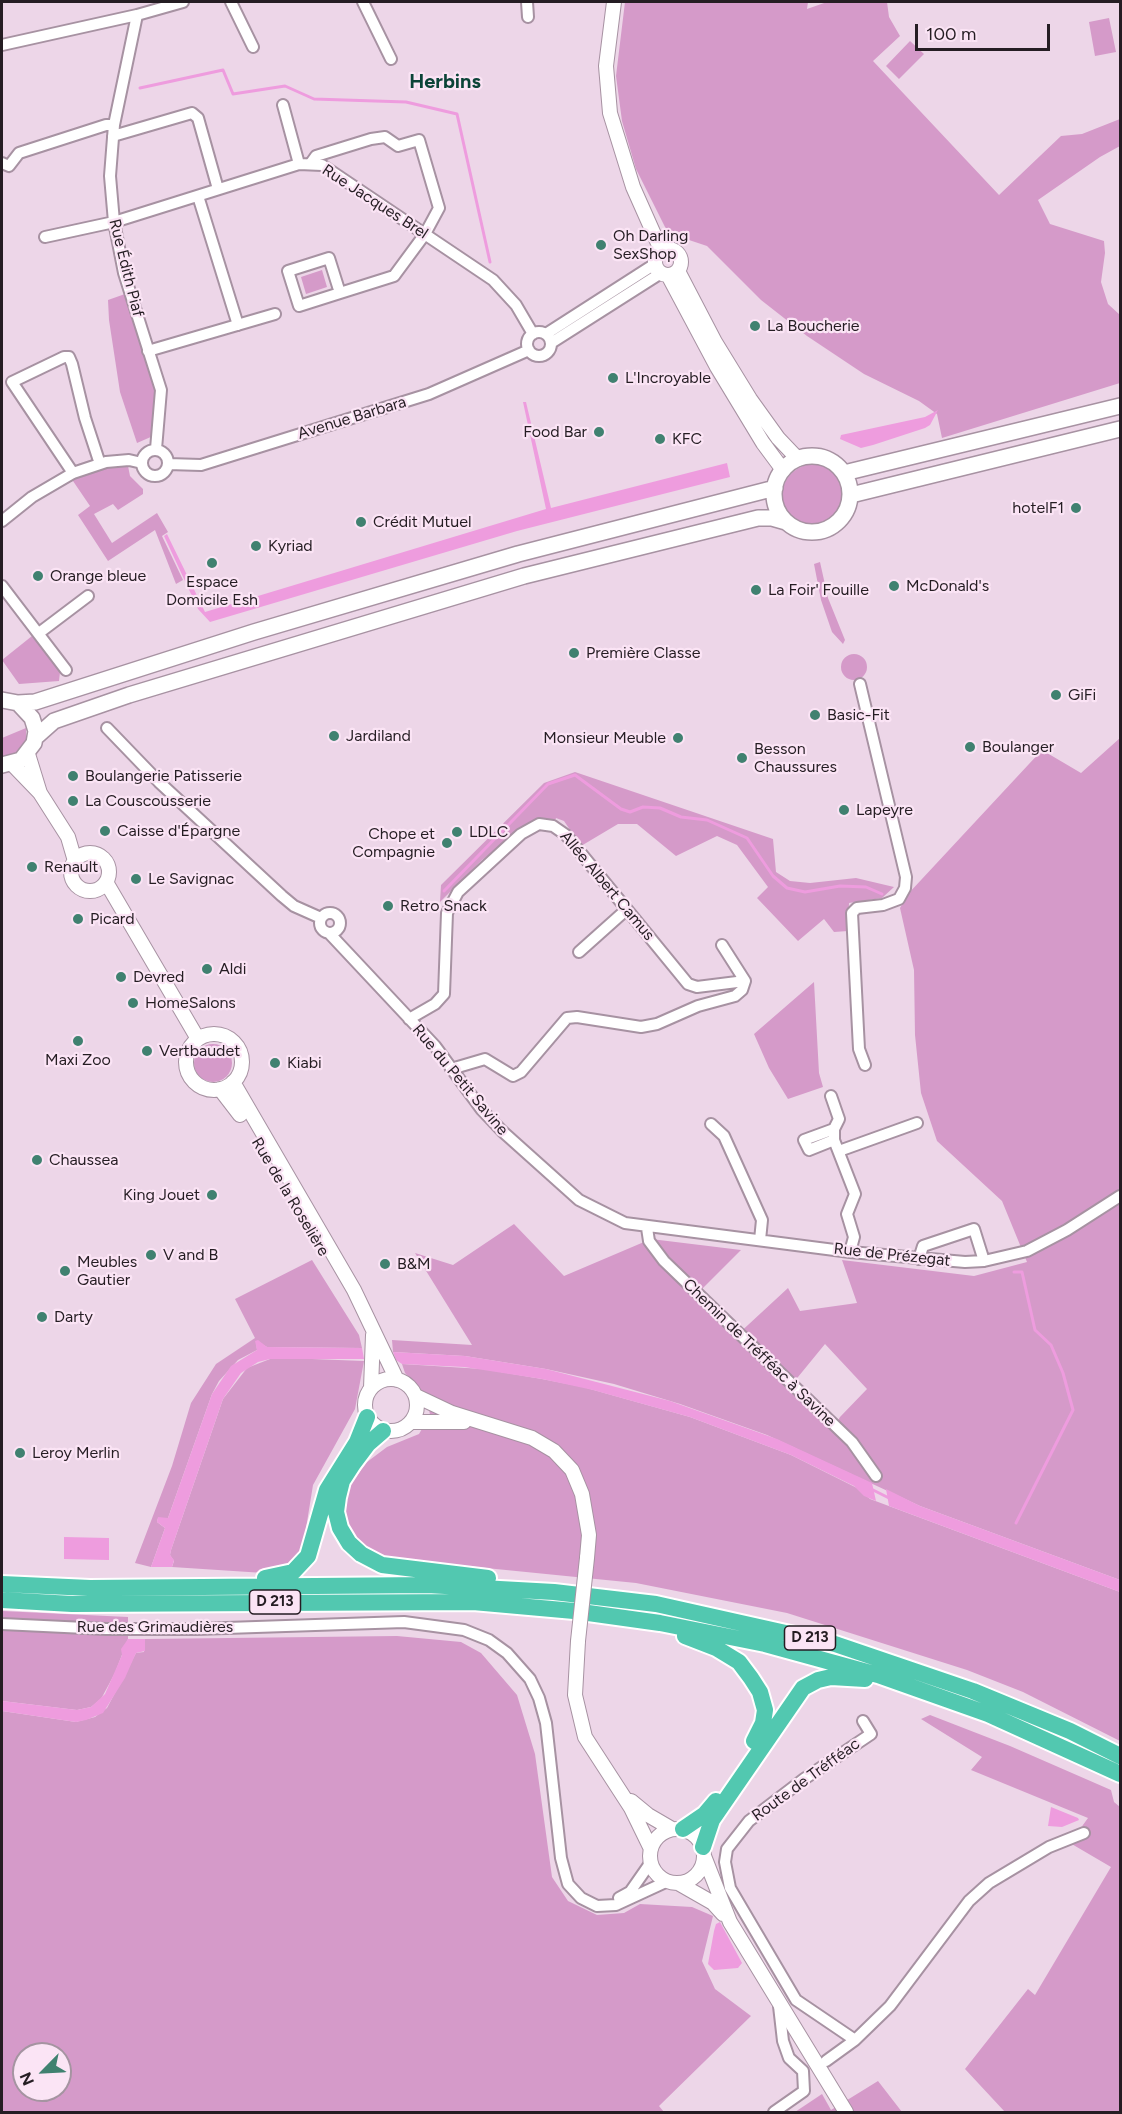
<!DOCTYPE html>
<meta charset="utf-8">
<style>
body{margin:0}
#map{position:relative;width:1122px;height:2114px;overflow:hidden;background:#edd6e8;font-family:Figtree,sans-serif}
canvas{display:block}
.frame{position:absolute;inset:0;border:3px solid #251d23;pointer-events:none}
.north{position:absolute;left:12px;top:2042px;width:60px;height:60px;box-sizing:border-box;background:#fbe4f5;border:2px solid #a594a1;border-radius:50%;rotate:246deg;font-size:16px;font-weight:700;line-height:24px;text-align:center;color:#251d23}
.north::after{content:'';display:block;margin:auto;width:21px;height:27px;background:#408170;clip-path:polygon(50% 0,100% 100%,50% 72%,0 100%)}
.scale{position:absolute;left:915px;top:24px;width:135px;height:27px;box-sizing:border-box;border:3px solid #251d23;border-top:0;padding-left:8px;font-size:18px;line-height:21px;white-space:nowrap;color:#251d23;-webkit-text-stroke:4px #fbe4f5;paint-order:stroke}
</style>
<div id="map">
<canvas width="1122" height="2114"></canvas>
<div class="frame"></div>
<div class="north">N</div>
<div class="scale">100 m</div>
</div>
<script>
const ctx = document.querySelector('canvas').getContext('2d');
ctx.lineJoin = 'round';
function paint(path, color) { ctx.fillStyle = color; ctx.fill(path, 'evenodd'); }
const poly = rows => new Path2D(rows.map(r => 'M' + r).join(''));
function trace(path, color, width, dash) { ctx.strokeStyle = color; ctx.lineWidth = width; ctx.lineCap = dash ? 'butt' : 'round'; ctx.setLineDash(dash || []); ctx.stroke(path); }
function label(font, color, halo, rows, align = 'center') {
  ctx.font = font + ' Figtree,sans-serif'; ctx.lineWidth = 4.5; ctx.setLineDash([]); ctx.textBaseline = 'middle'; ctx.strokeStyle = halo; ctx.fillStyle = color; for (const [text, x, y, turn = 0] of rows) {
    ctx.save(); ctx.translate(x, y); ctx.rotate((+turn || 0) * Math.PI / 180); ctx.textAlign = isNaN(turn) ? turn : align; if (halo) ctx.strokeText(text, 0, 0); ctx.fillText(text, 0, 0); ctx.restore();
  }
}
const green = poly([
 [625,2,808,2,807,9,827,2,887,2,889,17,900,36,873,61,999,195,1061,136,1082,134,1120,119,1120,146,1100,157,1038,200,1050,224,1104,241,1105,253,1101,282,1108,304,1120,315,1120,383,942,438,937,414,919,401,864,374,807,336,761,300,707,246,668,233,636,169,622,121,616,76],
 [1109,18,1116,52,1095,56,1089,22],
 [910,41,924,54,899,79,886,66],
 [322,270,327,287,306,294,301,277],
 [125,294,156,393,153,436,137,443,120,392,109,320,108,300],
 '782 496a32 32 0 1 1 64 0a32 32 0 1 1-64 0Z',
 [117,466,128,466,130,476,143,489,143,494,118,510,113,504,94,514,112,543,157,513,168,532,162,536,183,580,176,584,155,530,108,561,78,515,90,506,73,481,67,483,66,481,99,468],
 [820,562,828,598,845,640,843,644,832,632,821,600,814,564],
 [32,636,60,672,59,681,19,684,2,660],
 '841 667a13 13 0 1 1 26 0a13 13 0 1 1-26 0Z',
 [26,728,26,742,16,755,2,760,2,738],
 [1120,738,1120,1580,920,1506,767,1435,680,1404,614,1384,546,1369,465,1356,393,1352,392,1340,472,1345,415,1253,453,1265,514,1224,564,1276,651,1239,741,1250,694,1297,735,1337,788,1288,800,1311,857,1303,842,1260,974,1276,1027,1262,1002,1201,937,1141,921,1093,915,1035,914,970,900,908,908,894,1042,750,1081,773],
 [825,1344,867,1389,840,1417,833,1429,789,1388],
 [575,772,773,839,776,872,790,881,810,883,856,878,894,887,882,898,849,903,848,931,834,932,824,919,798,941,757,898,768,887,737,845,717,836,676,856,637,824,618,824,581,846,564,821,556,818,555,821,540,819,532,822,482,860,440,902,441,885,544,783],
 [814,982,819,1073,823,1087,788,1099,769,1068,754,1034],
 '194 1063a19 19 0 1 1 38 0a19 19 0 1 1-38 0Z',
 [312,1260,359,1335,362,1348,267,1347,256,1341,257,1350,238,1360,219,1381,212,1394,168,1518,158,1518,157,1522,165,1528,151,1567,135,1563,172,1466,191,1403,216,1364,255,1338,235,1299],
 [286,1358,364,1361,355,1409,313,1485,302,1553,286,1569,264,1573,172,1567,174,1561,170,1555,171,1550,223,1399,247,1368,270,1359],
 [402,1364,483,1369,542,1379,583,1387,690,1417,791,1455,857,1488,870,1499,1120,1592,1120,1741,1023,1692,967,1670,787,1613,636,1583,386,1558,362,1549,342,1515,350,1485,367,1462,387,1447,419,1434,430,1415,427,1397,405,1373],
 [2,1611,128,1617,128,1639,115,1673,101,1699,91,1707,77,1710,2,1701],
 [397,1636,461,1642,481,1653,517,1695,535,1754,552,1877,568,1901,597,1915,624,1913,640,1904,692,1907,713,1916,702,1961,715,1989,751,2016,659,2106,664,2112,2,2112,2,1711,76,1722,95,1717,107,1708,136,1653,144,1652,145,1639],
 [24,2054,60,2054,60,2090,24,2090],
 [930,1715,1010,1746,1111,1790,1114,1802,1120,1807,1120,2112,1005,2112,965,2069,1028,1989,1035,1995,1111,1867,1070,1843,1088,1818,971,1770,982,1757,921,1719],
 [878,2081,902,2112,795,2112,822,2094,831,2110]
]);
const water = poly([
 [523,402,526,402,551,508,727,463,730,477,517,531,210,622,198,609,164,536,167,534,205,612,546,509],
 [938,410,930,425,925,428,873,445,861,448,840,439,841,435,925,417],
 [258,1340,267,1347,362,1348,364,1359,270,1359,258,1362,241,1373,223,1399,171,1550,170,1555,174,1560,172,1567,151,1567,165,1528,157,1522,158,1517,168,1518,212,1394,231,1366,257,1350,255,1341],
 [393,1352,465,1356,546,1369,670,1401,777,1439,872,1483,876,1501,864,1496,854,1486,791,1455,690,1417,593,1390,542,1379,464,1367,402,1364,396,1360],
 [886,1489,920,1506,1120,1580,1120,1592,889,1506],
 [64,1537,109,1538,109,1560,64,1559],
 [128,1639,145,1639,145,1651,136,1653,125,1678,103,1713,86,1720,76,1722,2,1711,2,1701,77,1710,91,1707,105,1694,122,1655,121,1649],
 [1051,1807,1078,1818,1079,1820,1062,1827,1048,1826],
 [720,1922,742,1963,738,1968,714,1970,708,1964,714,1931,716,1924]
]);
const stream = poly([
 [140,88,223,70,233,94,285,86,314,99,406,102,457,114,490,262],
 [444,891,548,784,575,775,621,809,630,812,643,807,660,808,681,817,707,820,747,838,773,876,787,888,805,892,840,886,866,887,882,894],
 [1014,1272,1022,1272,1035,1330,1051,1345,1063,1373,1073,1410,1016,1523],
 [871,1489,889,1498]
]);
const minor = poly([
 [231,2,253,47],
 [363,2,391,59],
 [527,2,528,17],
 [137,15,114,125,110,176,114,222,124,273,161,390,156,449],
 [2,45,137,15,183,2],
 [283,105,299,164],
 [113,136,192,113,198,118,218,189],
 [2,163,9,166,19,153,106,125,114,125],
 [311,163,316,156,371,139,385,137,398,146,419,140,439,208,425,234,394,276,340,293,299,306,288,271,329,258,340,293],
 [198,196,238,325],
 [45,237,114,222,299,164,322,165,493,280,516,305,533,334],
 '527 344a12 12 0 1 1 24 0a12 12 0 1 1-24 0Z',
 [546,334,655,264],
 [551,343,661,273],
 [148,351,275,314],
 '142 463a13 13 0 1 1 26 0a13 13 0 1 1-26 0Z',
 [168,464,201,465,429,394,529,350],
 [73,473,12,382,64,357,69,357,72,364,85,418,100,464],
 [2,521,32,497,73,473,106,462,129,460,142,463],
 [2,586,66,670],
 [39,633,88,596],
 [860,684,906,877,905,888,899,899,883,905,857,908,852,913,859,1049,865,1065],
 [107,728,159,782,282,896,294,906,321,918],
 '320 923a10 10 0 1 1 20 0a10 10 0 1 1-20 0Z',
 [329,933,435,1046,482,1110,502,1131,579,1200,625,1223,850,1252,965,1262,984,1261,1027,1251,1067,1230,1120,1196],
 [579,952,626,910],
 [409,1019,435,1004,444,994,447,913,458,892,521,834,539,824,553,826,566,835,688,984,697,987,745,981],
 [451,1069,485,1059,513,1076,521,1072,567,1018,577,1017,641,1027,657,1024,698,1006,735,996,742,990,745,981,722,945],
 [831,1096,839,1119,834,1129,834,1140,855,1194,847,1214,854,1237,850,1252],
 [711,1124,724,1136,762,1220,760,1240],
 [834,1140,809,1150,804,1140,834,1129],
 [839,1151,917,1123],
 [647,1228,649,1241,664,1261,852,1442,876,1476],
 [919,1259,923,1246,974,1229,984,1261],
 [2,1624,106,1629,197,1629,404,1622,464,1630,489,1640,507,1653,530,1679,539,1698,546,1723,561,1858,568,1884,581,1898,597,1906,616,1905,668,1881],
 [863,1721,871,1734,804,1779,749,1821,727,1849,725,1862,730,1888,796,2000,855,2040,890,2006,969,1901,989,1883,1049,1847,1084,1833],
 [619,1898,630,1892,651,1862],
 [826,2061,855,2040],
 [774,2112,804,2091,803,2071,789,2058,783,2041,779,2006]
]);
const tertiary = poly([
 [614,2,606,66,610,113,633,187,661,250],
 '655 262a13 13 0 1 1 26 0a13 13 0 1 1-26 0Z',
 [678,271,715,342,750,399,778,438,798,459],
 [668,275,717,367,763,443,783,470],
 [28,754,40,793],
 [12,764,40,793,68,837,75,861],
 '71 872a19 19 0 1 1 38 0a19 19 0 1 1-38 0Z',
 [106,882,198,1039],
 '186 1062a28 28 0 1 1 56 0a28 28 0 1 1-56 0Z',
 [233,1082,354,1290,397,1380],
 [220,1089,240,1115],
 '365 1405a26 26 0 1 1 52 0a26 26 0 1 1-52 0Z',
 [371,1388,373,1335],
 [416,1396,452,1413,532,1438,554,1451,572,1470,582,1494,589,1535,587,1558],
 [412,1422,464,1422],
 [578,1641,575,1695,585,1737,631,1808,651,1849],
 [631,1801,648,1815,672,1829],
 '650 1856a27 27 0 1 1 54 0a27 27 0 1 1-54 0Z',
 [704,1856,730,1922,846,2112],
 [678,1883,713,1903,723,1914]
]);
const secondary = poly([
 '774 494a38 38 0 1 1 76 0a38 38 0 1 1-76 0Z',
 [844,473,1120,406],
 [851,495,1120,429],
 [2,700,18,703,35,702,254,632,518,554,775,488],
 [36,737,54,721,129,695,524,576,758,518,772,518,786,522],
 [2,765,21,760,34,743,36,731,32,718,18,703]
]);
const trunk = poly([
 [383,1431,368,1444,353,1464,342,1481,338,1497,336,1512,340,1528,349,1543,361,1554,382,1565,488,1578],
 [265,1578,293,1572,308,1556,327,1490,357,1442,367,1417],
 [2,1584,90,1588,427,1585,554,1592,656,1604,835,1644,973,1691,1070,1731,1120,1756],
 [2,1600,72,1604,473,1602,574,1611,660,1623,765,1644,878,1675,988,1714,1120,1774],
 [685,1636,716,1648,739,1662,751,1678,760,1692,765,1710,763,1723,754,1741],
 [683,1829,705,1814,716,1801],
 [703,1847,712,1820,803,1688,818,1680,831,1677,865,1679]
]);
const tertiaryBridge = poly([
 [578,1641,587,1558]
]);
const markers = [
 [601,245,6,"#408170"],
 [755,326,6,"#408170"],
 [613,378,6,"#408170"],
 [599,432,6,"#408170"],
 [660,439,6,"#408170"],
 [1076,508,6,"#408170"],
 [361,522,6,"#408170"],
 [256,546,6,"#408170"],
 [212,563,6,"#408170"],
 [38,576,6,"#408170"],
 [894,586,6,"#408170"],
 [756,590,6,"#408170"],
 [574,653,6,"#408170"],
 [1056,695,6,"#408170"],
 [815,715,6,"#408170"],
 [334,736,6,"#408170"],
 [678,738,6,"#408170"],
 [970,747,6,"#408170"],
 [742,758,6,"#408170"],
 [73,776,6,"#408170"],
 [73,801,6,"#408170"],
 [844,810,6,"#408170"],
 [105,831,6,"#408170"],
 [457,832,6,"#408170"],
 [447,843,6,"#408170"],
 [32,867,6,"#408170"],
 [136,879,6,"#408170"],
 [388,906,6,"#408170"],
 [78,919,6,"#408170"],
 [207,969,6,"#408170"],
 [121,977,6,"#408170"],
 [133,1003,6,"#408170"],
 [78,1041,6,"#408170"],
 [147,1051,6,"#408170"],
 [275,1063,6,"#408170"],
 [37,1160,6,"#408170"],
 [212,1195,6,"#408170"],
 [151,1255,6,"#408170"],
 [385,1264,6,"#408170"],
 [65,1271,6,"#408170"],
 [42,1317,6,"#408170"],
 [20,1453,6,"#408170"]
];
const shields = [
 [275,1602,51],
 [810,1638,51]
];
const shieldNames = [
 ["D 213",275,1602],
 ["D 213",810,1638]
];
const streetNames = [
 ["Rue Jacques Brel",375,202,33],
 ["Rue Édith Piaf",126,268,76],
 ["Avenue Barbara",352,418,-17],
 ["Allée Albert Camus",607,886,50],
 ["Rue du Petit Savine",460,1080,50],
 ["Rue de la Roselière",290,1197,59],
 ["Rue de Prézegat",892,1255,6],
 ["Chemin de Tréfféac à Savine",759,1353,44],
 ["Rue des Grimaudières",155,1627],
 ["Route de Tréfféac",806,1780,-36]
];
const poiNames = [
 ["Oh Darling",613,236],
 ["SexShop",613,254],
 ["La Boucherie",767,326],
 ["L'Incroyable",625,378],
 ["Food Bar",587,432,"right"],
 ["KFC",672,439],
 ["hotelF1",1064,508,"right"],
 ["Crédit Mutuel",373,522],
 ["Kyriad",268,546],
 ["Orange bleue",50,576],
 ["Espace",212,582,"center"],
 ["Domicile Esh",212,600,"center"],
 ["McDonald's",906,586],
 ["La Foir' Fouille",768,590],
 ["Première Classe",586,653],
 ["GiFi",1068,695],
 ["Basic-Fit",827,715],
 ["Jardiland",346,736],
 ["Monsieur Meuble",666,738,"right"],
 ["Boulanger",982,747],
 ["Besson",754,749],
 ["Chaussures",754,767],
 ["Boulangerie Patisserie",85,776],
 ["La Couscousserie",85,801],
 ["Lapeyre",856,810],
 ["Caisse d'Épargne",117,831],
 ["LDLC",469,832],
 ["Chope et",435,834,"right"],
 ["Compagnie",435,852,"right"],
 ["Renault",44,867],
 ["Le Savignac",148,879],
 ["Retro Snack",400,906],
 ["Picard",90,919],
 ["Aldi",219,969],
 ["Devred",133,977],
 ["HomeSalons",145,1003],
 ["Vertbaudet",159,1051],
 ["Maxi Zoo",78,1060,"center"],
 ["Kiabi",287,1063],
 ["Chaussea",49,1160],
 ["King Jouet",200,1195,"right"],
 ["V and B",163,1255],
 ["Meubles",77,1262],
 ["Gautier",77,1280],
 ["B&M",397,1264],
 ["Darty",54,1317],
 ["Leroy Merlin",32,1453]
];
const quarterNames = [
 ["Herbins",445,82]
];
paint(green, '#d59ac9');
paint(water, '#ee9cde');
trace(stream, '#ee9cde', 3);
trace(minor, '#a792a2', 14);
trace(tertiary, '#a792a2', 16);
trace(secondary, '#a792a2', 18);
trace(trunk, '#fff', 20);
trace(minor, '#fff', 10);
trace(tertiary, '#fff', 14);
trace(secondary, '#fff', 15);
trace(trunk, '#52c8b0', 16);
trace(tertiaryBridge, '#a792a2', 16, []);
trace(tertiaryBridge, '#fff', 14);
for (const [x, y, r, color] of markers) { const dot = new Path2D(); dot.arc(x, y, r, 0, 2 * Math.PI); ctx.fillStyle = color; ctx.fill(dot); trace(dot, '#fbe4f5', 2); }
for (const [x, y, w] of shields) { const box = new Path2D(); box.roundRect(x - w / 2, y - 12, w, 24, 4.5); ctx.fillStyle = '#fbe4f5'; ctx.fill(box); trace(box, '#251d23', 1.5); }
label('bold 15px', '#251d23', null, shieldNames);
label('16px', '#251d23', '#fbe4f5', streetNames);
label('16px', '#251d23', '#fbe4f5', poiNames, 'left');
label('bold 20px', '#0c4438', '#fbe4f5', quarterNames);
</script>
